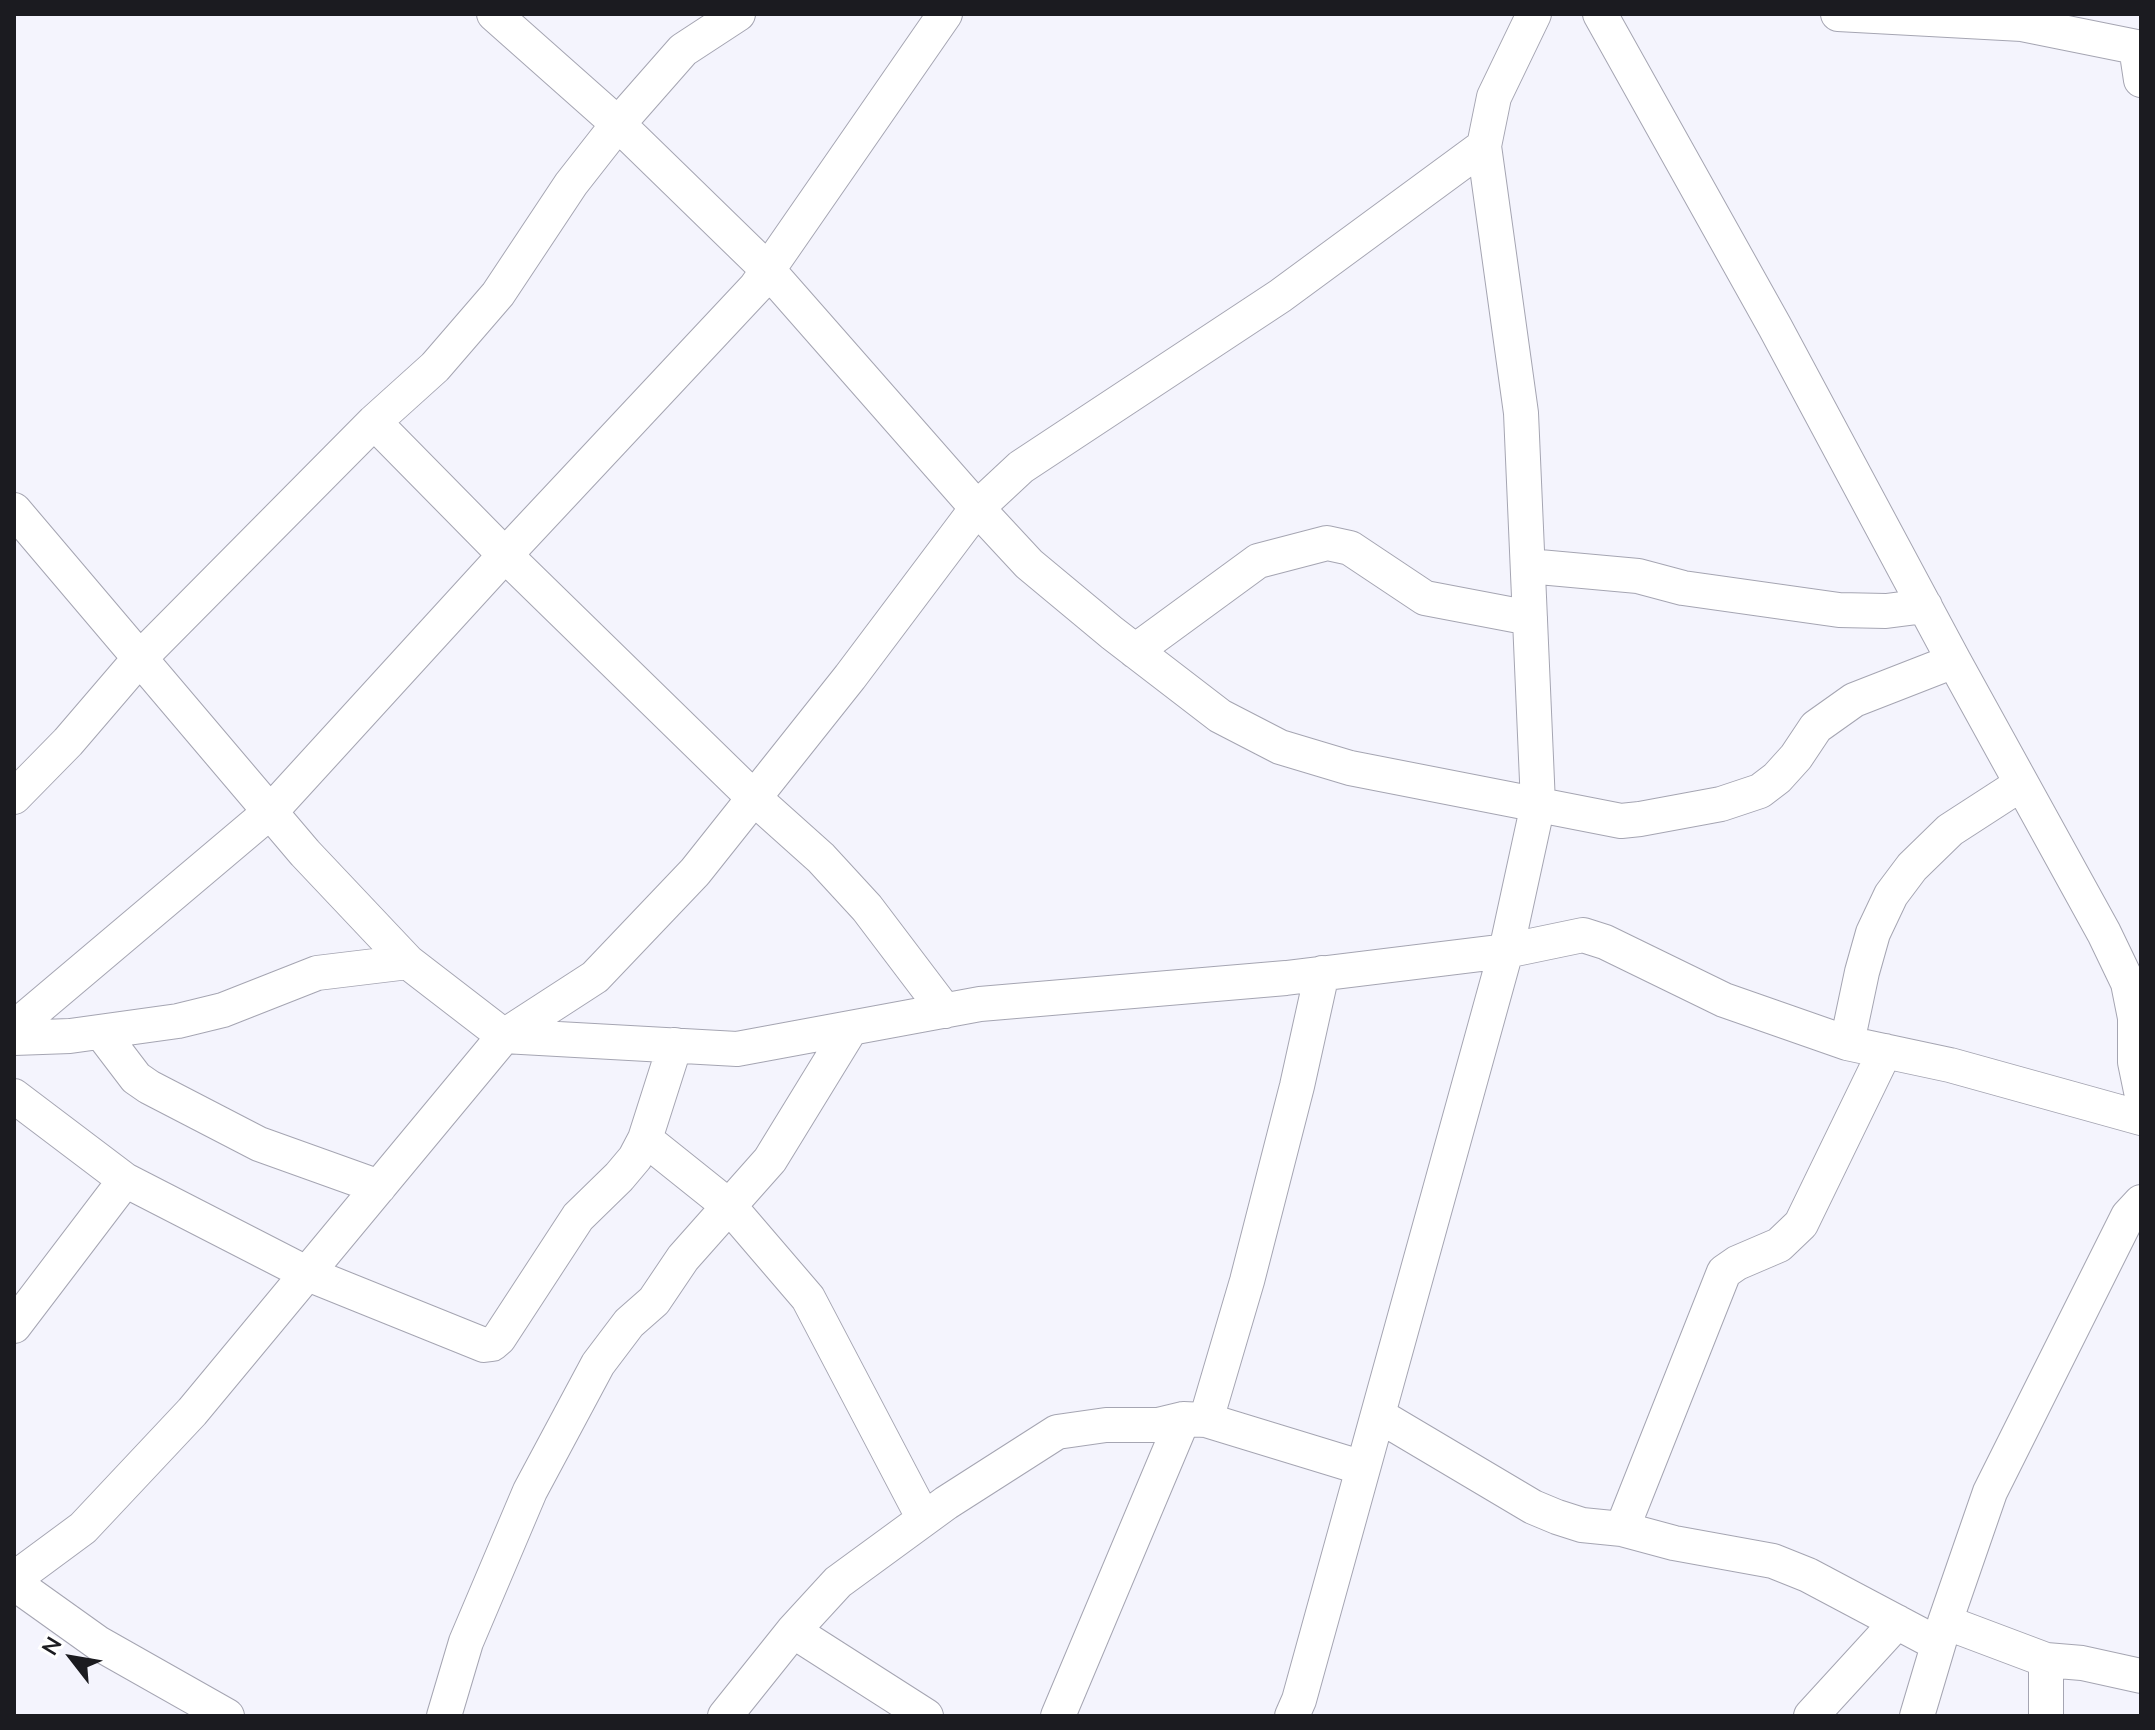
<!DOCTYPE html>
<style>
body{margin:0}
#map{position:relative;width:2155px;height:1730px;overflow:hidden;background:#f4f4fd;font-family:Mulish,sans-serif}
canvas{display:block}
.frame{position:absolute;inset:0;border:16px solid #1b1b20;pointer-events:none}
.north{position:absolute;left:32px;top:1618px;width:80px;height:80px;-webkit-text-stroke:6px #fff;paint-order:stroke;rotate:301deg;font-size:22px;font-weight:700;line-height:32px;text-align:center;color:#1b1b20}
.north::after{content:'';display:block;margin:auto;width:28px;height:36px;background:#1b1b20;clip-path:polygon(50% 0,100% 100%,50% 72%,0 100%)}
</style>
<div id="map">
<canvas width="2155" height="1730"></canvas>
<div class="frame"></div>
<div class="north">N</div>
</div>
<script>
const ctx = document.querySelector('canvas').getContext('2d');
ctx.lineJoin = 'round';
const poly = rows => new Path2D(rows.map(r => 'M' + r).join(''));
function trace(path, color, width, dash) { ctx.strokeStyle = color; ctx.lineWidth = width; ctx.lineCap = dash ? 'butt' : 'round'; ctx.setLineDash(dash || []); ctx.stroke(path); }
const minor = poly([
 [494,14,618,124,767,269,977,508,1029,564,1112,633,1220,716,1280,747,1350,768,1621,821,1640,819,1721,804,1760,791,1777,778,1796,757,1816,727,1854,700,1954,661],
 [1600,14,1775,327,1954,661,2104,933,2128,983,2135,1018,2135,1062,2141,1091],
 [1838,14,2022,24,2141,48],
 [2136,47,2141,80],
 [374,422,505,555,754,798,821,858,867,908,945,1011],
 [14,510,305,853,408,962,504,1036,737,1049,980,1004,1286,978,1506,951,1583,935,1605,942,1724,1000,1847,1043,1950,1065,2141,1118],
 [1528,566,1638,576,1683,588,1839,610,1886,611,1925,606],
 [1135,651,1258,561,1327,543,1350,548,1425,598,1530,618],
 [14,797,68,742,140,658,374,422,435,367,498,294,571,184,618,124,683,50,738,14],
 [14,1028,271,811,505,555,756,287,945,14],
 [101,1032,136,1078,149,1087,259,1144,379,1187],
 [14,1038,70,1036,178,1021,223,1010,317,973,408,962],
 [1847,1043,1862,972,1873,933,1891,895,1912,867,1950,830,2021,784],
 [14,1096,125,1180,308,1274,484,1345,492,1344,499,1338,578,1217,619,1177,635,1158,645,1139,675,1045],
 [645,1139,730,1207,808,1298,924,1519],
 [14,1326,125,1180],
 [1378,1415,1533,1507,1557,1517,1582,1525,1622,1529,1674,1543,1773,1561,1808,1575,1938,1644],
 [1206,1420,1247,1281,1297,1086,1322,973],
 [1622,1529,1724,1272,1737,1263,1779,1245,1801,1224,1885,1051],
 [14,1579,83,1528,192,1412,504,1036,595,977,695,872,850,677,977,508,1021,467,1280,296,1484,146],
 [14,1583,98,1643,227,1716],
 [1945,1622,2046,1660,2082,1663,2141,1676],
 [793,1631,926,1716],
 [2046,1660,2046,1716],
 [444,1716,466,1642,530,1491,598,1364,629,1323,654,1301,683,1258,770,1160,851,1028],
 [725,1716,793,1631,838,1582,946,1503,1057,1432,1106,1425,1158,1425,1183,1419,1206,1420,1363,1468],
 [1058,1716,1183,1419],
 [1292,1716,1299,1700,1506,951,1538,804,1521,413,1484,146,1494,97,1534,14],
 [1811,1716,1897,1622],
 [1917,1716,1945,1622,1990,1492,2128,1216,2141,1202]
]);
trace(minor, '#a5a5b2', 36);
trace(minor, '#fff', 34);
</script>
